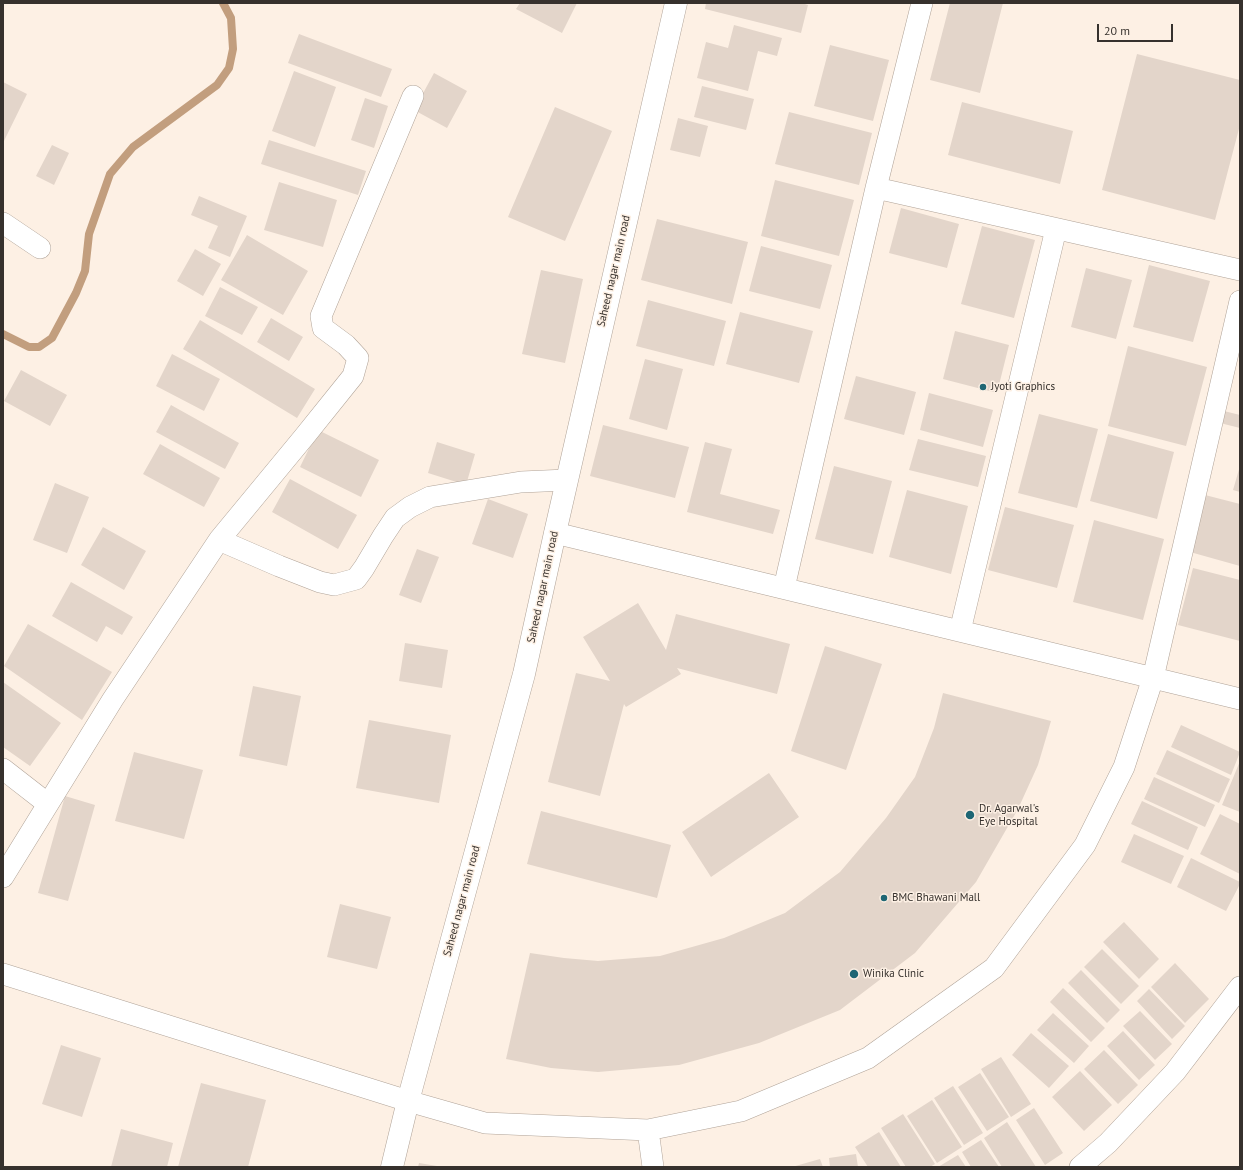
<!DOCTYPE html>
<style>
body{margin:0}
#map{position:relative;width:1243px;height:1170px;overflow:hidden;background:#fdf0e4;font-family:"PT Sans",sans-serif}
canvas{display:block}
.frame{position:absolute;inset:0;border:4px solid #36312d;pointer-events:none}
.scale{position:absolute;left:1097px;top:24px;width:76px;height:18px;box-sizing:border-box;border:2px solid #36312d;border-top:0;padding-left:5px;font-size:12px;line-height:14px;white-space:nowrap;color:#36312d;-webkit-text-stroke:3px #fdf0e4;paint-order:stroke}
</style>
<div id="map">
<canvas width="1243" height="1170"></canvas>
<div class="frame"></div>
<div class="scale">20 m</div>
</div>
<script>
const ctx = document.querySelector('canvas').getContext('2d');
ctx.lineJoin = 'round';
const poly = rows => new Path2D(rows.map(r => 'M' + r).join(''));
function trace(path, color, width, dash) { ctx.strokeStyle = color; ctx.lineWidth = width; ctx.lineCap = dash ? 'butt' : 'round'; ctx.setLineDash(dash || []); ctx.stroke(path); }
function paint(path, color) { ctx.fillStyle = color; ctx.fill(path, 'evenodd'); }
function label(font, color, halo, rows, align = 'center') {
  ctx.font = font + ' "PT Sans",sans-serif'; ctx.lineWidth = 3; ctx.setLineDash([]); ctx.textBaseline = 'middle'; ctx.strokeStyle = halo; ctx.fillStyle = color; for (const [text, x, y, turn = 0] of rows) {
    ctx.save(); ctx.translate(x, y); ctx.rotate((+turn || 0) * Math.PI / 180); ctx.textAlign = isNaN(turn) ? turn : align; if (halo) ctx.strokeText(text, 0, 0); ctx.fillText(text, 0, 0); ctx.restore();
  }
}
const stream = poly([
 [3,334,29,347,39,347,52,338,76,293,85,271,89,234,110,174,133,147,217,85,229,68,233,49,231,18,223,3]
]);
const building = poly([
 [520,3,577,3,562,33,516,9],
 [706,3,802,3,808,5,801,33,705,9],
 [950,3,1003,3,980,93,930,80],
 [734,25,782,38,777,56,758,51,748,91,697,78,706,42,728,48],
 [299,34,392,69,381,97,288,63],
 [830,45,889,60,873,121,814,106],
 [1137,54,1240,80,1240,125,1215,220,1102,190],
 [294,71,336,87,315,147,272,131],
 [434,73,467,91,447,128,414,110],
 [3,82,27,94,3,143],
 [702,86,754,99,746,130,694,117],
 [365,98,388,106,374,148,351,140],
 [962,102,1073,131,1060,184,948,155],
 [555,107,612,131,565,241,508,217],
 [789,112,872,133,859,185,775,164],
 [678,118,708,126,700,157,670,150],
 [269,140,366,171,358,195,261,164],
 [52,145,69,153,54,185,36,176],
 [775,180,854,200,839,256,761,236],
 [279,182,337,200,323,247,264,230],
 [199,196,247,216,230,257,208,248,218,226,191,215],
 [901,208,959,224,947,268,889,253],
 [657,219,748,242,732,304,641,280],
 [982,226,1035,240,1014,318,961,304],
 [247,235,308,271,283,315,221,280],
 [761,246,832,265,820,309,749,291],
 [195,249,221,264,203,296,177,281],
 [1149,265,1210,281,1193,342,1133,327],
 [1086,268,1132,280,1116,339,1071,327],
 [541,270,583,279,565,363,522,354],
 [220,287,258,307,242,335,205,316],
 [648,300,726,321,714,366,636,346],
 [740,312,813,331,799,383,726,364],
 [271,318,303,337,289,361,257,342],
 [200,320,315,389,297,418,183,349],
 [955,331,1009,345,997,393,943,379],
 [1128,346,1207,367,1186,446,1108,426],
 [172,354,220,379,204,411,156,386],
 [645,359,683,369,667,430,629,419],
 [21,370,67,395,50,426,4,401],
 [856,376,916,392,904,435,844,419],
 [929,393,993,410,983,447,920,430],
 [171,405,239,443,225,469,156,432],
 [1224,411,1240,415,1240,428,1220,423],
 [1039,414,1098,429,1077,508,1018,493],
 [603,425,689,447,675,498,590,476],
 [318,430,379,460,361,497,300,467],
 [1108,434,1174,452,1157,519,1090,501],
 [918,439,986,456,978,487,909,470],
 [437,442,475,454,466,485,428,473],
 [705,442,732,449,720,494,780,510,773,534,687,512],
 [160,444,220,478,204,507,143,474],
 [834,466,892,481,873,554,815,539],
 [1240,466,1240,492,1233,490],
 [290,479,357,515,338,549,272,512],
 [55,483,89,497,67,553,33,540],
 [907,490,968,506,951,574,889,557],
 [1205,495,1240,504,1240,566,1190,552],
 [488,499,528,514,513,558,472,544],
 [1005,507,1074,525,1057,588,988,570],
 [1094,520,1164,539,1143,620,1073,602],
 [103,527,146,551,124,590,81,565],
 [417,549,439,557,421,603,399,595],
 [1193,568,1240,580,1240,641,1178,625],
 [71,582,133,617,122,635,106,626,97,642,52,616],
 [638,603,666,650,676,614,790,644,777,694,677,668,681,674,626,707,624,704,600,796,548,782,576,673,610,681,583,637],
 [28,624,112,672,82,720,4,666],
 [405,643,448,650,442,688,399,681],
 [825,646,882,664,846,770,791,751],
 [3,682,61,723,30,766,3,747],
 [253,686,301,696,287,766,239,756],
 [943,693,1051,721,1038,765,1018,809,976,882,915,953,840,1010,759,1043,679,1065,598,1072,551,1068,506,1059,530,953,564,958,598,961,660,956,724,938,785,913,840,872,886,818,915,777,934,728],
 [369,720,451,735,439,803,356,788],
 [1181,725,1240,752,1231,775,1171,747],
 [1167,750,1230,779,1219,803,1156,774],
 [134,752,203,770,184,839,115,821],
 [1240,761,1240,812,1222,805],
 [769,773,799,817,711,877,682,832],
 [1154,777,1215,805,1205,827,1144,799],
 [65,796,95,805,68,901,38,893],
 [1142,801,1198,827,1188,850,1131,824],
 [541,811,671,845,657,898,527,864],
 [1220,814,1240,824,1240,874,1200,854],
 [1134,834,1184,856,1171,884,1121,862],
 [1191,858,1240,882,1240,884,1226,911,1177,887],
 [340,904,391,917,377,969,327,957],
 [1124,922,1159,959,1139,979,1103,942],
 [1102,949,1139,986,1121,1004,1084,967],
 [1175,963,1209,999,1185,1023,1151,987],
 [1081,970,1120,1010,1107,1023,1068,983],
 [1063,988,1105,1028,1091,1042,1050,1002],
 [1149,989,1185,1026,1172,1039,1137,1001],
 [1140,1011,1172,1044,1155,1060,1123,1026],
 [1053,1013,1089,1046,1074,1063,1037,1030],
 [1123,1031,1155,1065,1139,1080,1107,1046],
 [1031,1033,1069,1066,1049,1088,1012,1055],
 [61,1045,101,1058,82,1117,42,1104],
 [1104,1050,1138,1085,1118,1104,1084,1069],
 [1001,1057,1031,1104,1011,1117,981,1069],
 [1080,1071,1112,1105,1084,1131,1052,1097],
 [980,1073,1009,1117,987,1131,958,1087],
 [201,1083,266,1100,248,1167,178,1167],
 [953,1086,983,1133,964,1145,934,1098],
 [932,1100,962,1147,937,1163,907,1116],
 [1034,1108,1063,1153,1045,1165,1016,1120],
 [903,1114,935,1164,930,1167,906,1167,881,1128],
 [1007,1122,1036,1167,1002,1167,984,1138],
 [121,1129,173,1143,167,1167,111,1167],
 [879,1132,901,1167,868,1167,855,1147],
 [981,1140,999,1167,971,1167,962,1152],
 [856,1154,858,1167,830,1167,829,1158],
 [958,1155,966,1167,938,1167],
 [820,1159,823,1167,792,1167],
 [419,1163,437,1166,437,1167,418,1167]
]);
const minor = poly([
 [876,188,1240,270],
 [3,223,40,248],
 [555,533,1240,699],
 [219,540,304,437,353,376,358,358,346,345,323,328,321,316,413,96],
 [784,588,876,188,922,3],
 [960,631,1056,229],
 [3,769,48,804],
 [3,877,113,699,219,540,279,566,320,582,334,585,356,579,364,568,383,536,395,518,410,507,430,497,521,482,567,480],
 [3,974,408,1101,485,1123,648,1130,741,1111,868,1058,994,968,1085,845,1124,767,1153,678,1240,301],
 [648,1130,653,1167],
 [1080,1167,1108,1143,1175,1072,1240,987]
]);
const tertiary = poly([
 [392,1167,408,1101,524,674,555,533,676,3]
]);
const markers = [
 [983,387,4,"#1e6674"],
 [970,815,5,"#1e6674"],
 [884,898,4,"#1e6674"],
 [854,974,5,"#1e6674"]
];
const streetNames = [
 ["Saheed nagar main road",614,271,-77],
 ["Saheed nagar main road",543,587,-78],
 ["Saheed nagar main road",462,901,-75]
];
const poiNames = [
 ["Jyoti Graphics",991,387],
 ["Dr. Agarwal's",979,809],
 ["Eye Hospital",979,822],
 ["BMC Bhawani Mall",892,898],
 ["Winika Clinic",863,974]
];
trace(stream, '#c29e7e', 8);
paint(building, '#e3d5ca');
trace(minor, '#b0a398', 22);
trace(tertiary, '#b0a398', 23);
trace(minor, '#fff', 21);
trace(tertiary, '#fff', 22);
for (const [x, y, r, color] of markers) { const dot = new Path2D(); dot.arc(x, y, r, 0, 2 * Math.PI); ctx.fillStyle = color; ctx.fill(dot); trace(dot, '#fdf0e4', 1.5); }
label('11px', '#36312d', '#fdf0e4', streetNames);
label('11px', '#36312d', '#fdf0e4', poiNames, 'left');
</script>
